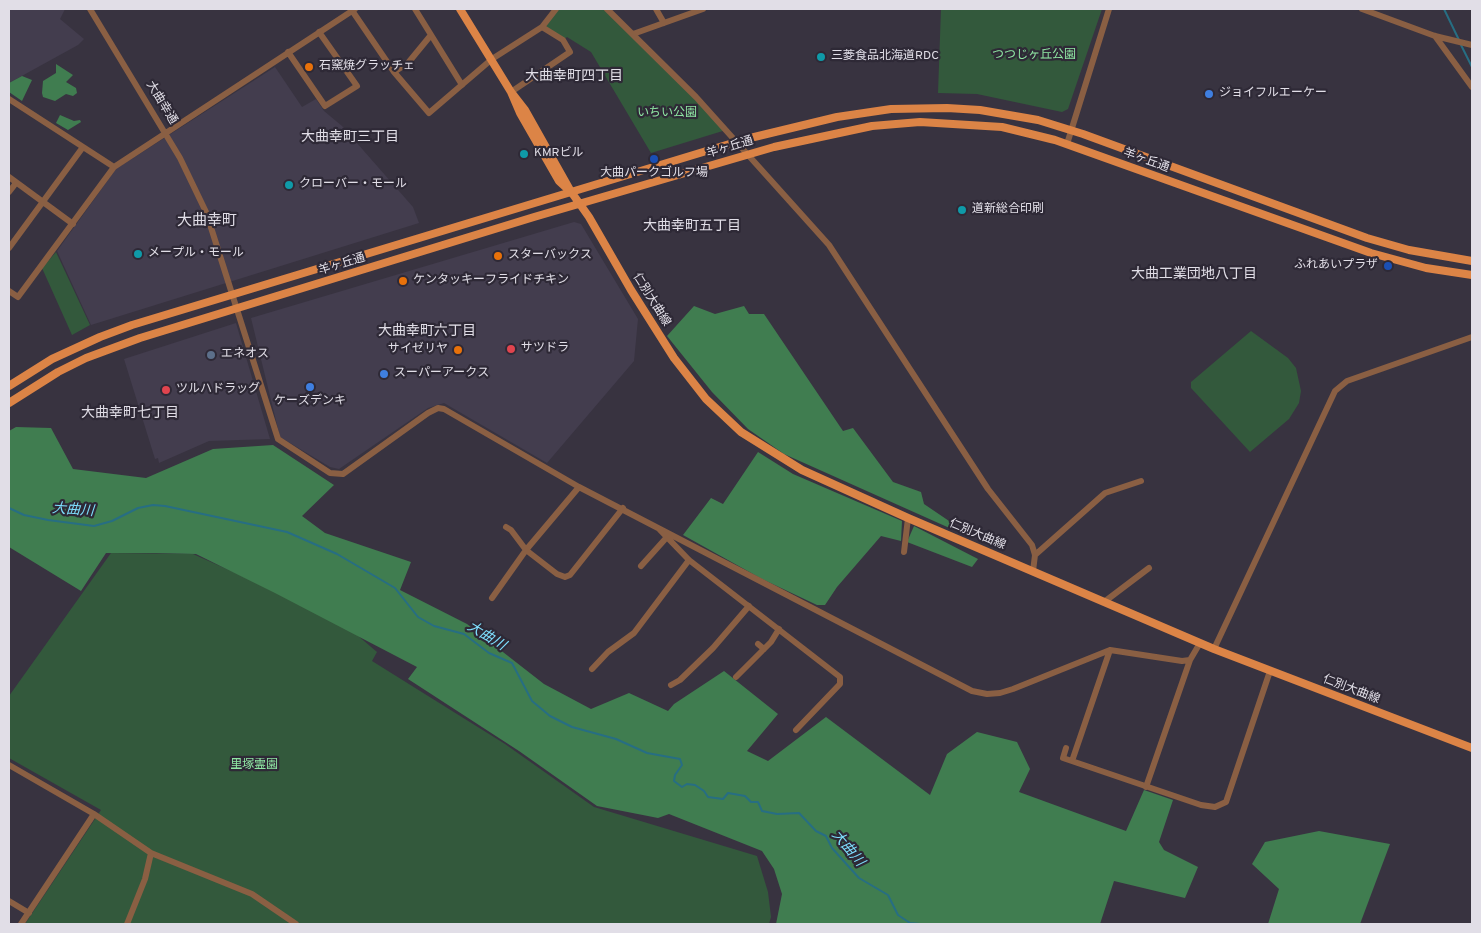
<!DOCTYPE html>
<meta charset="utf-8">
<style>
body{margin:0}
#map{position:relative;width:1481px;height:933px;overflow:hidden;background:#383340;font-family:Overpass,sans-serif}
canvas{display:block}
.frame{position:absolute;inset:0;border:10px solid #e1dee7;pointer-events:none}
</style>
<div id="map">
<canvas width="1481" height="933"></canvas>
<div class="frame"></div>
</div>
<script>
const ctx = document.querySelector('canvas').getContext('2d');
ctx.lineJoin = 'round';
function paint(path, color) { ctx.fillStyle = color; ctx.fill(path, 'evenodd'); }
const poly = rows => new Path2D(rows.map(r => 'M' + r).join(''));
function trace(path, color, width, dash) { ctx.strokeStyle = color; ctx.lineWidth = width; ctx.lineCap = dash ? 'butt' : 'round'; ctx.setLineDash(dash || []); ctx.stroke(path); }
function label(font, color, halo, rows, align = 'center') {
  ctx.font = font + ' Overpass,"Noto Sans JP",sans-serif'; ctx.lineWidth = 4.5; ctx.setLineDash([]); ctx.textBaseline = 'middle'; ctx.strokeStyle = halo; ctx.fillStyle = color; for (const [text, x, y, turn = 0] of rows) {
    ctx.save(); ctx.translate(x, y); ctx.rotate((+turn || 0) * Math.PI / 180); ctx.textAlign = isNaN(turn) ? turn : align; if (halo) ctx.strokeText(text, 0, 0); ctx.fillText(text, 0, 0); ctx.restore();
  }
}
const commercial = poly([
 [9,9,65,9,60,19,84,39,78,45,9,83],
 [275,67,302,107,316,99,324,111,342,126,413,207,419,223,91,325,57,251,116,169],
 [574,222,581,224,638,319,634,361,547,463,444,403,428,408,339,469,330,467,280,437,251,318],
 [236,323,270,439,209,441,159,463,158,458,155,459,124,359]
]);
const green = poly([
 [556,9,607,9,726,130,651,153,591,52,567,37,563,40,542,27],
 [941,9,1102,9,1068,109,1062,112,977,94,938,93],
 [56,252,90,325,72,335,42,268],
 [1251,331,1288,358,1296,368,1301,391,1299,403,1289,419,1250,452,1191,388,1191,382],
 [111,553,193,554,258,583,350,629,377,652,372,661,505,744,594,807,757,856,768,892,771,917,769,924,25,924,101,810,9,758,9,696]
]);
const forest = poly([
 [56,64,73,75,66,82,76,88,77,93,73,96,66,94,55,101,43,97,42,93,43,81,56,73],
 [22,76,32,80,22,101,9,92,9,83],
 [60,115,74,121,80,120,81,122,68,130,56,123],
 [694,306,715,314,744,306,749,314,764,314,843,431,853,428,893,482,921,492,924,504,952,523,954,530,784,454,748,429,712,392,667,336],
 [16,427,51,428,73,469,146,478,213,449,273,445,334,485,302,516,325,533,411,562,400,590,467,624,544,684,591,709,629,693,668,711,674,704,724,671,778,714,747,751,768,761,826,717,930,795,947,754,977,732,1017,742,1030,769,1019,792,1126,831,1144,790,1173,800,1159,842,1164,850,1198,867,1185,898,1114,881,1100,924,776,924,782,894,774,869,762,851,669,814,658,818,597,806,519,751,408,679,417,667,275,593,196,554,154,553,106,553,81,591,9,547,9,431],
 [758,452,793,474,902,521,901,541,881,536,837,587,825,605,817,605,762,579,683,535,711,498,723,504],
 [914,526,978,559,972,567,907,542],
 [1319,831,1390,844,1360,924,1268,924,1279,889,1252,864,1265,842]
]);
const stream = poly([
 [1444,9,1459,40],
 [1461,45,1472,67],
 [9,508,24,515,48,520,94,526,112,521,138,508,153,505,165,506,287,532,337,554,395,588,418,617,434,626,464,634,489,653,512,663,532,701,550,716,572,727,616,739,647,753,680,759,682,765,675,775,674,781,682,787,687,784,695,785,704,791,708,797,723,799,728,793,745,796,751,802,758,802,762,811,777,814,799,813,816,831,826,836,832,848,859,878,888,895,898,915,910,923,920,924]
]);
const minor = poly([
 [90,9,180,158,206,212],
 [351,9,394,72,429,113,492,59,542,27,556,9],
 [415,9,462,85],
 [607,9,696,97,829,245,988,489,1032,545,1035,555,1033,571],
 [656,9,664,23],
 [1362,9,1435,36,1472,45],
 [633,34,703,9],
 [1435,36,1472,87],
 [288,52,325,106,357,86,319,32],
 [394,72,408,63,431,35],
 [511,92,570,52,563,40,542,27],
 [9,99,114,167],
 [1067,144,1109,9],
 [9,177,73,224],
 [9,192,16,183],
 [208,218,278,439,330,473,343,474,428,413,438,408,444,409,579,487,972,691,987,694,1000,693,1013,689,1110,650,1182,661,1190,660,1200,643],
 [9,248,83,147],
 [9,291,18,297,114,167,355,9],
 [506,527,511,530,526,550,557,574,565,577,570,575,623,508],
 [660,530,689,560,840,677,840,684,796,730],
 [904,552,908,518],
 [1035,555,1105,493,1141,481],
 [641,566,667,537],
 [492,598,526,550,579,487],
 [1104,602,1149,568],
 [758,644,764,649],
 [1214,649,1335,391,1347,381,1472,337],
 [592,669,608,652,634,633,689,560],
 [736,677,771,642,779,629],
 [671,685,680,680,713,648,749,606],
 [1066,748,1063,758,1201,805,1215,807,1226,802,1270,671],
 [1072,761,1110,650],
 [9,765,94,814,151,853,252,894,296,924],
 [1146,787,1190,660],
 [9,901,29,913],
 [21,924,94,814],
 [127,924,145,879,151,853]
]);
const major = poly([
 [460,9,511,92,525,110,570,190],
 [511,92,520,113,559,181,572,193,589,217,631,290,674,358,706,399,741,432,802,470,908,518,1214,649,1472,748],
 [9,386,52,359,100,337,132,325,746,139,837,117,891,109,947,108,980,110,1038,120,1083,134,1367,238,1409,250,1472,261],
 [9,403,58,372,86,358,140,338,534,217,774,147,872,126,920,122,1002,127,1055,140,1371,253,1426,268,1472,275]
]);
const markers = [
 [821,57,5,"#0f9aa8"],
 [309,67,5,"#e8710a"],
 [1209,94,5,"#3f7fe0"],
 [524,154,5,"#0f9aa8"],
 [654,159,5,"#1a4fb4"],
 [289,185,5,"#0f9aa8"],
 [962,210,5,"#0f9aa8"],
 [138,254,5,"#0f9aa8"],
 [498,256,5,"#e8710a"],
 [1388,266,5,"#1a4fb4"],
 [403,281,5,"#e8710a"],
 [511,349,5,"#e0444e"],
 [458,350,5,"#e8710a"],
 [211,355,5,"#5c6f8a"],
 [384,374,5,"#3f7fe0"],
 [310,387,5,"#3f7fe0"],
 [166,390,5,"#e0444e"]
];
const parkNames = [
 ["つつじヶ丘公園",1034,56],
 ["いちい公園",667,114],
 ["里塚霊園",254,766]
];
const poiNames = [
 ["三菱食品北海道RDC",831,57],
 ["石窯焼グラッチェ",319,67],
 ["ジョイフルエーケー",1219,94],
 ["KMRビル",534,154],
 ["大曲パークゴルフ場",654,174,"center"],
 ["クローバー・モール",299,185],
 ["道新総合印刷",972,210],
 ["メープル・モール",148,254],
 ["スターバックス",508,256],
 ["ふれあいプラザ",1378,266,"right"],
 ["ケンタッキーフライドチキン",413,281],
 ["サツドラ",521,349],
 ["サイゼリヤ",448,350,"right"],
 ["エネオス",221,355],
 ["スーパーアークス",394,374],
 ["ツルハドラッグ",176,390],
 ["ケーズデンキ",310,402,"center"]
];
const streetNames = [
 ["大曲幸通",161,103,59],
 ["羊ヶ丘通",730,148,-17],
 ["羊ヶ丘通",1146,161,20],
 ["羊ヶ丘通",342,265,-17],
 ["仁別大曲線",651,300,58],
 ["仁別大曲線",977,535,23],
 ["仁別大曲線",1351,690,21]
];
const neighbourhoodNames = [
 ["大曲幸町四丁目",574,77],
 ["大曲幸町三丁目",350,138],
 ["大曲幸町五丁目",692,227],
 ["大曲工業団地八丁目",1194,275],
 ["大曲幸町六丁目",427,332],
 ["大曲幸町七丁目",130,414]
];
const waterNames = [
 ["大曲川",73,511,4],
 ["大曲川",486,637,31],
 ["大曲川",847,849,50]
];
const quarterNames = [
 ["大曲幸町",207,222]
];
paint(commercial, '#433d4e');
paint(green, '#33593c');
paint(forest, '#407d50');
trace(stream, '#276e83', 2);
trace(minor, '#8a5f43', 6);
trace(major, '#dc8446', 8);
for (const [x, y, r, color] of markers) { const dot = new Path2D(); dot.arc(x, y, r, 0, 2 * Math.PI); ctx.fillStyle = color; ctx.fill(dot); trace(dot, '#2e2936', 2); }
label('12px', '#8fe6a3', '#2e2936', parkNames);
label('12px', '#e1dee7', '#2e2936', poiNames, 'left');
label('12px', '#e1dee7', '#2e2936', streetNames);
label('14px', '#e1dee7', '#2e2936', neighbourhoodNames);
label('italic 14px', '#7edefd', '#2e2936', waterNames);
label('15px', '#e1dee7', '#2e2936', quarterNames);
</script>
